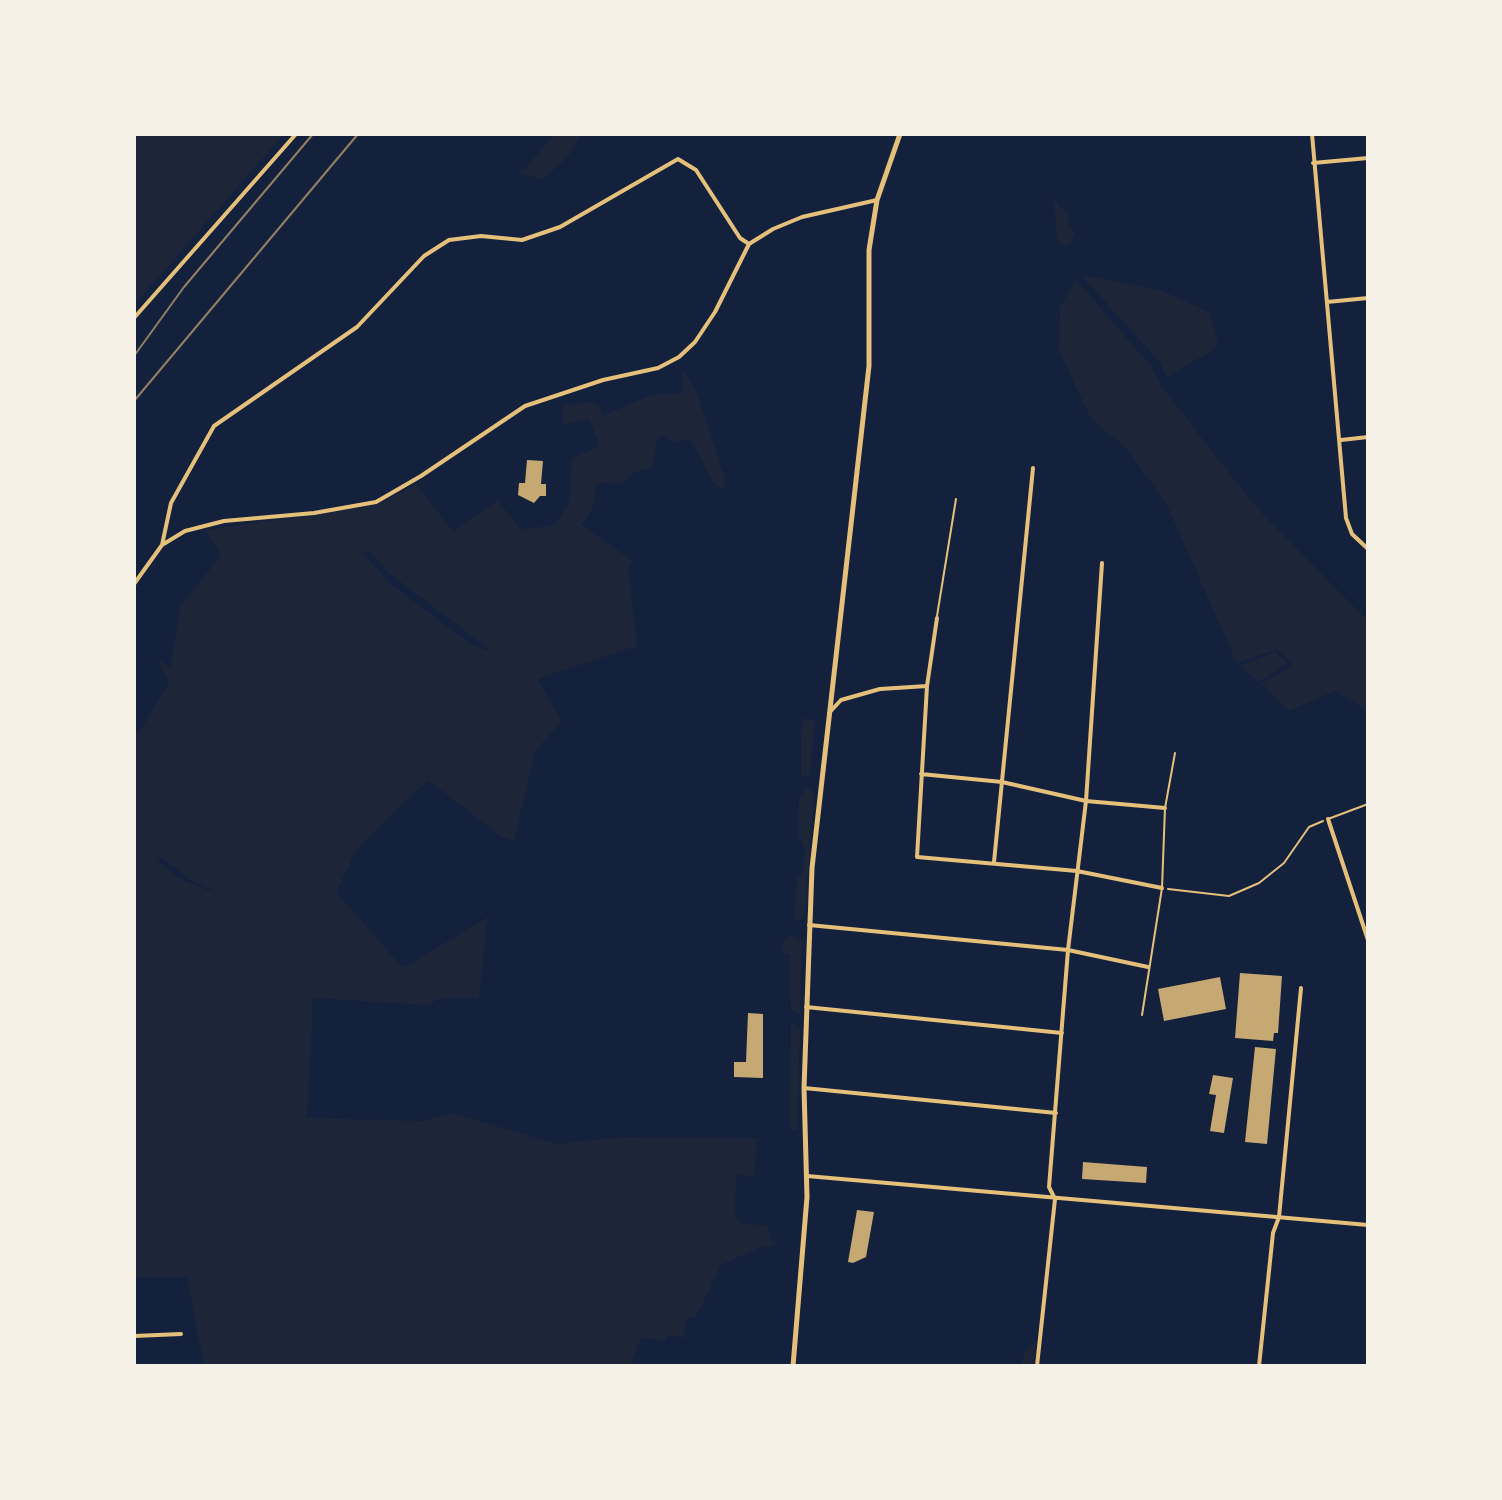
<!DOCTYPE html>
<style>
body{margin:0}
#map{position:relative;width:1502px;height:1500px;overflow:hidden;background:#14213d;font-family:"Nunito Sans",sans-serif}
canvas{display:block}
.frame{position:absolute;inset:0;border:136px solid #f6f1e7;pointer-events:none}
</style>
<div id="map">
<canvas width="1502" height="1500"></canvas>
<div class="frame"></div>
</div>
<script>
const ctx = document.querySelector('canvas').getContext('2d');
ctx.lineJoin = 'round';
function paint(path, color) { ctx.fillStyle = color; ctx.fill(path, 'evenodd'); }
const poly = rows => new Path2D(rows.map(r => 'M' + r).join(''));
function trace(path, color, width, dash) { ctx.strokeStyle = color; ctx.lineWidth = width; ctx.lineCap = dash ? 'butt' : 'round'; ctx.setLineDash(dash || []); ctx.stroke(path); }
const green = poly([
 [134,134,284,134,134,305],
 [555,134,581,134,568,157,542,180,521,173],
 [1054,195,1059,206,1069,215,1068,223,1075,233,1070,245,1062,246,1057,240],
 [1081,275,1160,290,1209,312,1218,342,1213,350,1167,377,1159,361],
 [1076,280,1152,367,1161,386,1256,507,1368,621,1368,711,1335,691,1289,711,1261,684,1293,665,1277,649,1237,663,1166,503,1126,448,1091,419,1059,351,1060,307],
 [683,369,697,394,725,480,724,489,715,485,690,439,674,442,661,435,656,441,652,468,634,472,621,484,597,483,593,508,581,525,632,560,628,568,637,646,537,679,562,721,535,751,514,841,502,837,428,780,357,849,336,892,403,968,492,915,487,922,479,998,440,998,428,1005,313,998,307,1118,423,1121,452,1113,557,1144,622,1137,757,1138,754,1176,737,1175,734,1216,743,1224,767,1225,771,1240,781,1244,761,1247,721,1265,714,1280,707,1279,713,1281,696,1317,686,1319,684,1338,667,1335,665,1341,641,1337,630,1366,204,1366,187,1277,134,1277,134,735,142,728,169,682,157,659,171,667,180,607,221,555,205,530,378,505,416,484,453,532,498,500,520,529,554,526,570,501,572,458,600,446,589,419,563,425,563,406,590,402,600,407,602,416,654,394,682,394],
 [369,551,390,574,493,652,472,645,391,584,363,554],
 [158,855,190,879,223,896,182,880,156,860,161,859],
 [1275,652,1287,663,1259,682,1241,666],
 [804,718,815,721,809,777,801,776,801,729],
 [807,786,814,795,805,914,798,923,794,917,797,878,803,872,805,849,798,835,799,798],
 [789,935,802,941,800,1014,791,1010,790,955,784,954,782,949,783,940],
 [791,1023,800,1029,797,1130,790,1130],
 [1036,1341,1033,1366,1020,1366,1026,1350]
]);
const building = poly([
 [527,460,543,461,541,484,546,484,546,496,540,496,534,503,518,495,519,483,525,483],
 [1240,973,1282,976,1278,1033,1274,1033,1273,1041,1235,1038],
 [1220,977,1226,1009,1164,1021,1158,989],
 [748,1013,763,1014,763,1078,734,1077,734,1062,746,1062],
 [1255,1047,1276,1049,1267,1144,1245,1142],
 [1213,1075,1233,1078,1224,1133,1210,1131,1216,1095,1209,1094],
 [1083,1162,1147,1167,1146,1183,1082,1179],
 [857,1210,874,1212,866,1257,853,1263,848,1262]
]);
const path = poly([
 [1168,889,1229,896,1259,883,1284,863,1309,827,1323,821]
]);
const service = poly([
 [937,616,956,499],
 [1328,819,1368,804],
 [1142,1015,1162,888,1165,808,1175,753]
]);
const minor = poly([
 [1312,134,1346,518,1352,534,1368,549],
 [1313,163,1368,158],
 [1327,302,1368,298],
 [134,318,296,134],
 [1341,440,1368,437],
 [162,545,185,531,224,521,314,513,376,502,421,476,525,406,603,380,658,368,679,357,695,342,715,312,749,244,773,229,802,217,877,200],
 [134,584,162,545,171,503,214,426,357,327,424,256,449,240,481,236,522,240,560,227,678,159,696,170,740,238,749,244],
 [937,618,927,686,917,857,1077,871,1162,888],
 [829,713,841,700,880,689,927,686],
 [921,774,1002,782,1086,801,1165,808],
 [1328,819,1368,940],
 [994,862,1033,468],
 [809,925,1068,950,1148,967],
 [806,1007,1062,1033],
 [804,1088,1056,1113],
 [807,1176,1368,1225],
 [134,1336,181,1334],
 [1037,1366,1055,1199,1049,1187,1068,950,1086,801,1102,563],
 [1259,1366,1273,1233,1279,1217,1301,988]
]);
const secondary = poly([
 [793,1366,807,1197,804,1088,812,868,869,366,869,250,877,200,900,134]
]);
const rail = poly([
 [134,356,184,287,313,134],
 [134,401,358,134]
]);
paint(green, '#1d2539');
paint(building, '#c6a872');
trace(path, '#e5c07b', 2);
trace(service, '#e5c07b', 2);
trace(minor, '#e5c07b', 4);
trace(secondary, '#e5c07b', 5);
trace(rail, '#918062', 2);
</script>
